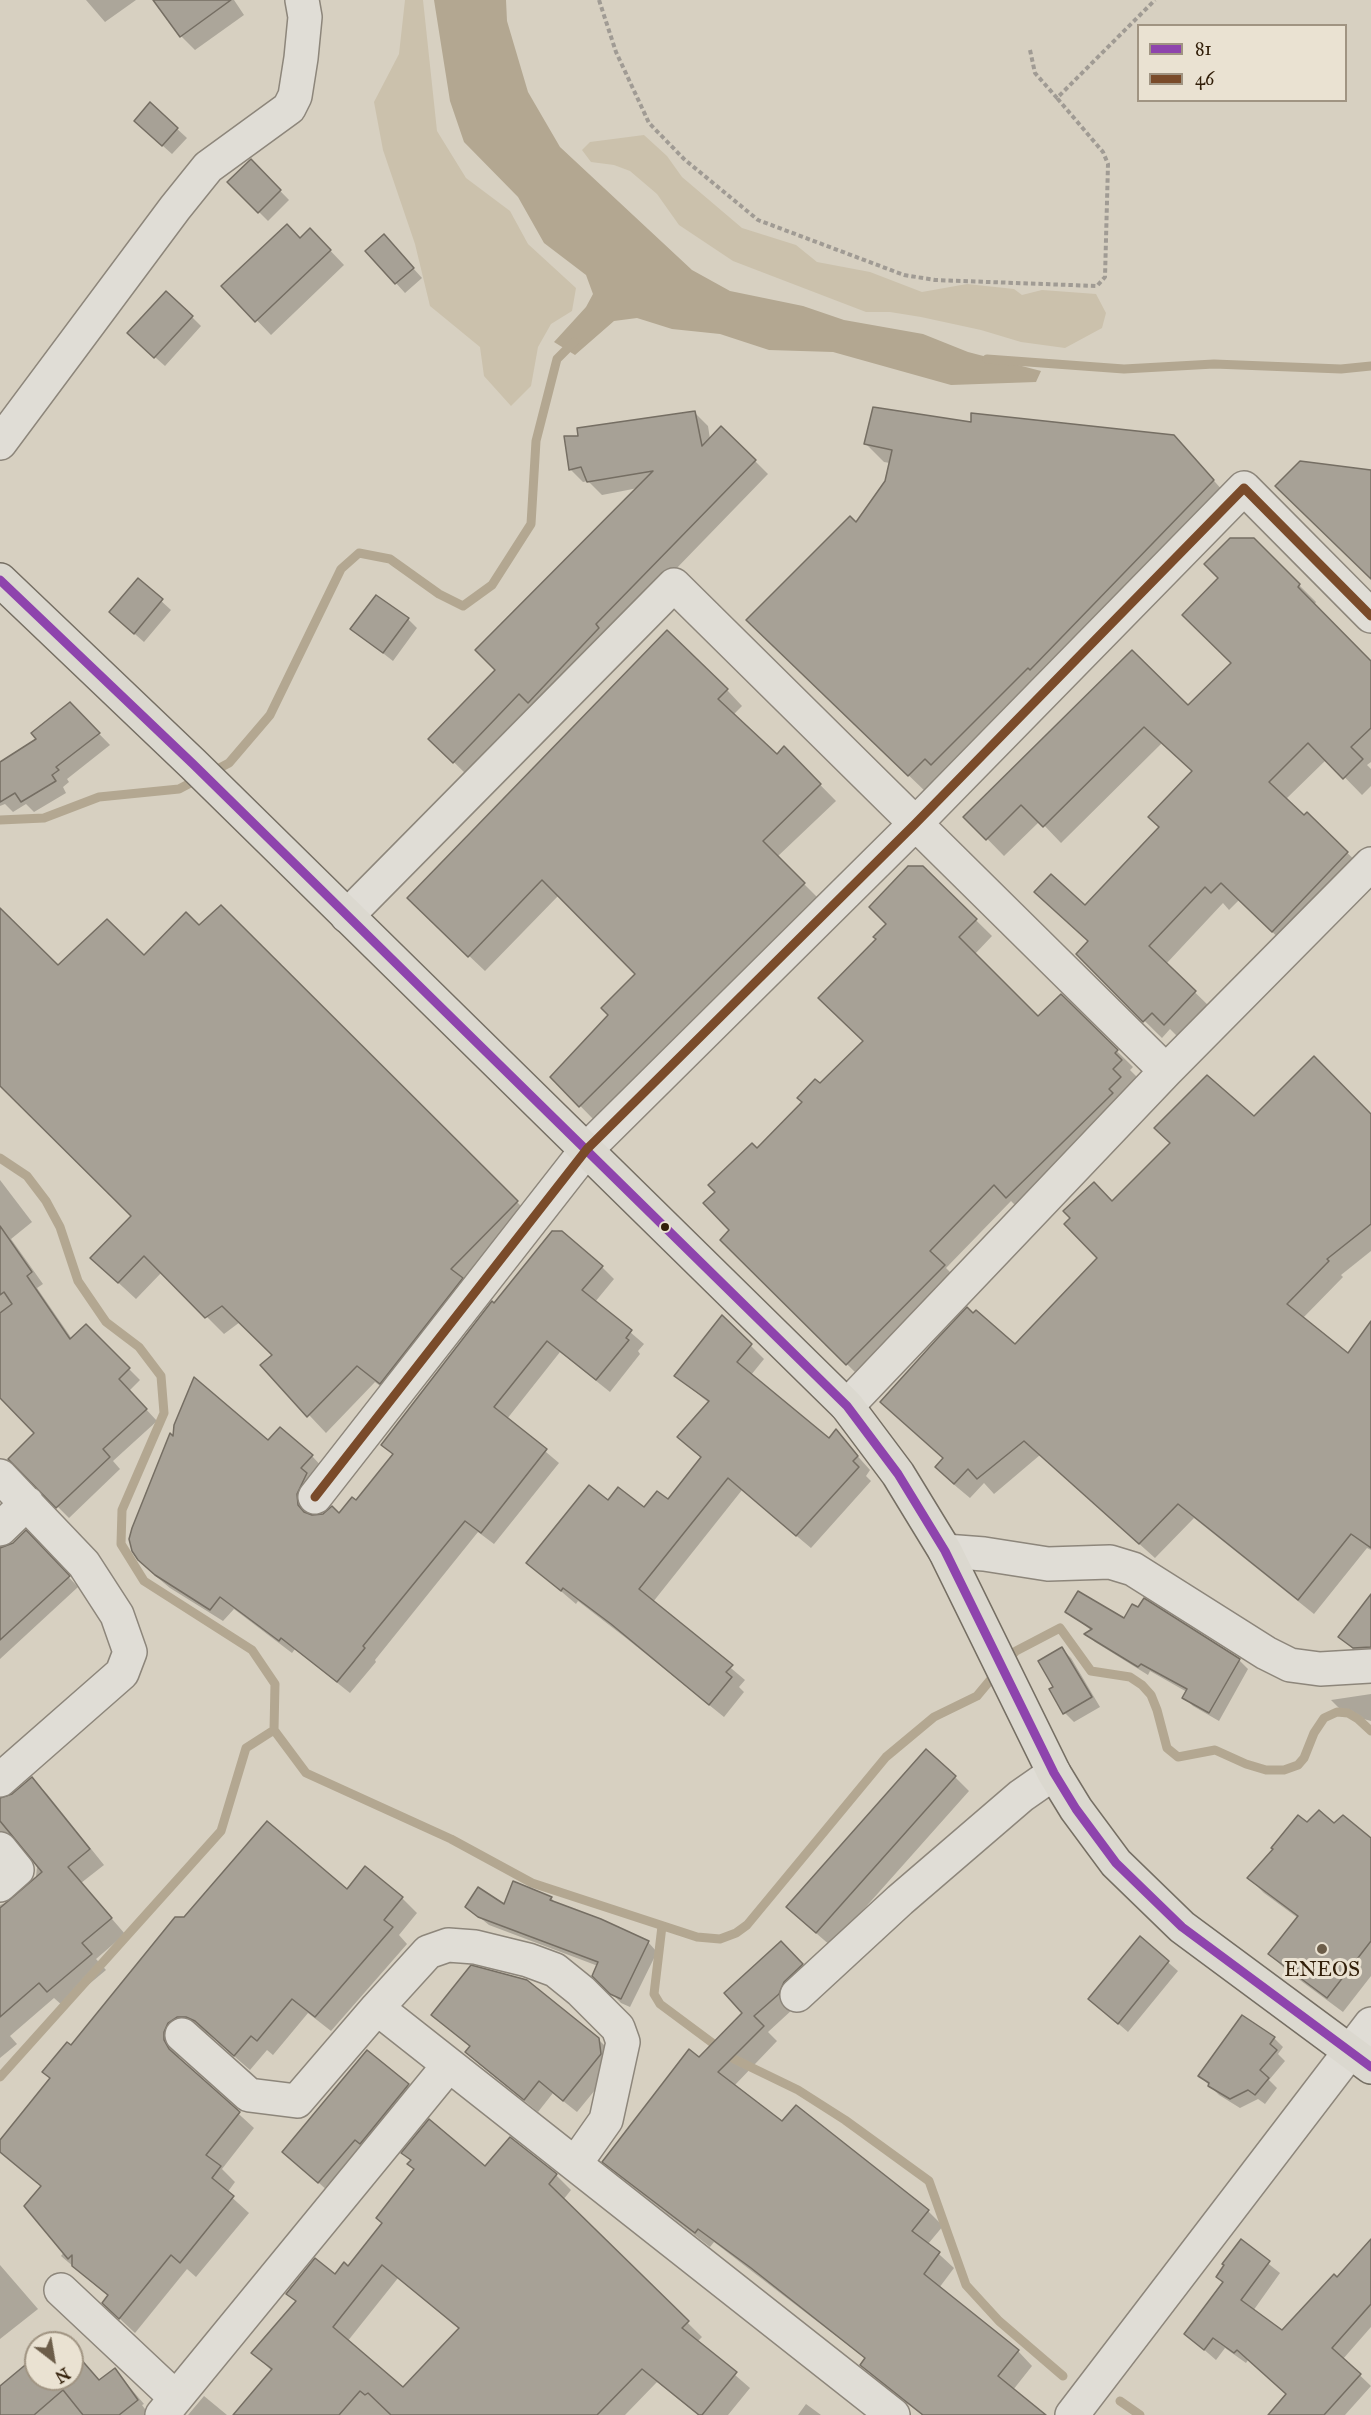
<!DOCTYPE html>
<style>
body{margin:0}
#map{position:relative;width:1371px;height:2415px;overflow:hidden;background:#d7d0c1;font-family:"IM FELL Great Primer",serif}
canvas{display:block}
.legend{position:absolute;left:1137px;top:24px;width:210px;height:78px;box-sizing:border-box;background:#eae2d2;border:2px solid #a09482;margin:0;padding:8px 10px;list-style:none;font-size:18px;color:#321f09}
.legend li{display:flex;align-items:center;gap:12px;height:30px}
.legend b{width:30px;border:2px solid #a09482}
.north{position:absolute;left:24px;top:2331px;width:60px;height:60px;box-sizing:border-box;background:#eae2d2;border:2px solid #a09482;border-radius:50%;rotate:149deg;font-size:16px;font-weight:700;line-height:24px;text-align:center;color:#321f09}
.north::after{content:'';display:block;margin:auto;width:21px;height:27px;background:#6c5d49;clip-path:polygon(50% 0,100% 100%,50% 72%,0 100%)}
</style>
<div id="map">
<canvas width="1371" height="2415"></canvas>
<ul class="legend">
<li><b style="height:8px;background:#8e44ad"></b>81</li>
<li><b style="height:8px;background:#7a4b2a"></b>46</li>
</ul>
<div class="north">N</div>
</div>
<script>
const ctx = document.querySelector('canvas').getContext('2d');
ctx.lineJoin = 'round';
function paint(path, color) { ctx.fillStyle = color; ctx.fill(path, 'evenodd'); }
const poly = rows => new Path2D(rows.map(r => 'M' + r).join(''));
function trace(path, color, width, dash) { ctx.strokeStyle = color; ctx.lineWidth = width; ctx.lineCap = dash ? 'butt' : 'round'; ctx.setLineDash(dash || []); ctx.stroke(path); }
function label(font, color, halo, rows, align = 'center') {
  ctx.font = font + ' "IM FELL Great Primer",serif'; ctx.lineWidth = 6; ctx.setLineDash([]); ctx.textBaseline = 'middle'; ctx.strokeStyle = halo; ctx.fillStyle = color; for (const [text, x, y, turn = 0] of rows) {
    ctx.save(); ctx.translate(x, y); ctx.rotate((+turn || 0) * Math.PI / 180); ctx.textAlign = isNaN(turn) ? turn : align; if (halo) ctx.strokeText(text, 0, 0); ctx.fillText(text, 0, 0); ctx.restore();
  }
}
const green = poly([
 [405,0,423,0,437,131,466,178,510,211,528,244,576,288,572,311,551,324,538,347,531,386,511,406,484,376,480,347,430,306,415,244,383,150,374,102,399,54],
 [644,135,667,156,682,177,742,228,796,245,817,262,870,272,922,292,967,284,1014,289,1022,295,1042,290,1096,294,1106,313,1102,328,1065,348,1021,342,981,330,921,317,890,312,866,312,733,261,679,225,657,194,630,171,614,165,591,162,582,150,590,142]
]);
const water = poly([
 [434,0,506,0,507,21,528,92,560,147,692,270,730,291,803,306,844,320,923,334,968,352,1041,371,1036,382,951,385,833,352,769,350,720,334,672,329,637,318,614,321,575,355,554,342,586,307,593,294,586,275,544,243,518,197,464,142,450,101]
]);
const shadow = poly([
 [86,0,136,0,105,22],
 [155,0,234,0,244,15,195,50,181,36],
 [150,104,187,138,172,154,145,130],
 [251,161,289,200,268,221,229,182],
 [300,240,324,244,344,265,271,335,224,286],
 [393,246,422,278,405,293,367,251],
 [192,317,201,326,165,366,138,342],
 [695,413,708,426,710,439,755,461,768,474,608,639,467,775,430,739,497,670,638,488,602,495,588,481,583,482,570,469,579,438],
 [865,443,1192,456,1231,500,927,793,767,639,887,482,890,463,884,462],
 [1254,540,1316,602,1314,605,1371,663,1371,762,1367,765,1371,769,1371,786,1362,795,1327,759,1286,799,1305,817,1307,814,1365,870,1290,949,1239,900,1229,910,1223,903,1166,964,1212,1009,1182,1041,1170,1029,1162,1038,1089,966,1089,942,1086,907,1160,827,1193,772,1162,743,1061,843,1040,821,1004,856,966,817,1132,652,1188,707,1233,664],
 [138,580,171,610,144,642,120,621],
 [408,619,417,628,393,661,352,629],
 [727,690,742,706,733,715,777,756,784,748,836,801,777,857,820,900,596,1122,552,1077,610,1015,637,974,559,895,485,971,425,914],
 [70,704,110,745,67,779,69,782,63,787,66,793,34,812,26,804,13,812,5,804,0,806,0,764,38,739],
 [923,868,992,936,974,955,1038,1018,1061,996,1133,1067,1130,1070,1137,1077,1128,1087,1136,1095,1023,1213,1011,1201,946,1268,960,1282,863,1380,722,1240,731,1230,757,1150,865,1042,878,940],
 [221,907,534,1219,398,1400,375,1382,326,1433,262,1365,274,1355,240,1322,224,1334,162,1272,136,1299,110,1275,133,1216,0,1084,0,910,58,967,144,957,199,927],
 [1371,1116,1371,1251,1341,1275,1343,1277,1302,1319,1348,1356,1371,1324,1371,1550,1367,1548,1314,1614,1194,1518,1155,1558,1040,1455,994,1494,984,1483,970,1498,952,1483,1015,1346,1099,1258,1113,1203,1254,1118],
 [0,1180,32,1222,11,1239,43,1284,37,1288,72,1339,86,1326,140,1380,129,1391,157,1421,113,1461,120,1469,69,1518,10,1459,36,1433,0,1396],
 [602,1267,614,1279,595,1302,644,1344,638,1351,640,1354,610,1392,560,1352,507,1419,559,1463,494,1544,478,1532,375,1660,376,1662,350,1693,295,1649,292,1653,234,1609,223,1621,170,1588,152,1573,130,1539,146,1492,170,1436,269,1442,312,1456,324,1469,308,1508,310,1516,339,1515,356,1502,394,1456,383,1444,494,1305],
 [722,1317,764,1359,751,1375,829,1440,836,1432,870,1470,866,1476,871,1481,811,1548,742,1490,653,1602,745,1680,739,1687,744,1692,724,1717,626,1638,578,1601,576,1604,528,1563,608,1502,644,1510,668,1501,702,1459,679,1437,709,1403,676,1376],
 [26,1532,78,1587,0,1659,0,1568,13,1544],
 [1371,1602,1371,1663,1356,1652,1340,1637],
 [1067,1612,1124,1620,1239,1660,1248,1669,1219,1721,1193,1706,1184,1697,1187,1692,1150,1671,1148,1675,1095,1642,1087,1634,1092,1631],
 [1062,1649,1071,1658,1100,1707,1074,1722,1065,1713,1051,1690,1055,1687],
 [1371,1694,1371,1721,1345,1714,1331,1700],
 [955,1777,969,1791,831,1946,802,1921],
 [32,1779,47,1794,104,1865,81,1883,125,1934,96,1959,106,1970,63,2006,54,1998,10,2036,17,2044,0,2058,0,1905,13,1900,36,1877,37,1867,24,1846,13,1845,0,1854,0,1800,13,1796],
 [1307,1824,1334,1825,1371,1840,1371,1976,1343,2012,1285,1969,1270,1954,1298,1918,1264,1893,1249,1878],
 [347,1891,402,1898,417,1913,399,1935,407,1944,331,2031,308,2013,273,2055,267,2050,250,2070,211,2036,203,2031,192,2032,178,2048,179,2057,182,2062,254,2128,222,2169,235,2182,227,2193,249,2213,196,2277,187,2269,135,2333,119,2318,109,2297,61,2256,64,2252,42,2187,0,2151,0,2143,52,2079,71,2047],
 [551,1898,557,1904,648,1942,657,1952,630,2007,621,2003,594,1975,598,1966,489,1925,467,1907,504,1906],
 [1140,1938,1178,1971,1128,2032,1090,1999],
 [796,1958,816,1980,793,2009,768,2032,777,2041,734,2086,782,2123,928,2211,943,2226,928,2244,954,2268,939,2288,1018,2351,1032,2366,1013,2390,1041,2415,922,2415,876,2379,862,2365,866,2359,714,2242,710,2247,619,2176,604,2162],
 [433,2015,598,2039,612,2053,613,2068,577,2112,553,2093,538,2112,480,2065,467,2052,471,2048],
 [1274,2038,1283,2047,1278,2054,1285,2061,1269,2080,1277,2088,1265,2104,1258,2099,1240,2108,1219,2095,1200,2076],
 [367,2053,417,2095,328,2191,294,2161],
 [403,2153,485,2168,556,2175,571,2190,563,2200,702,2337,697,2342,750,2388,728,2415,698,2415,657,2382,625,2415,235,2415,272,2371,253,2353,297,2302,288,2294,335,2276,349,2268,384,2224,415,2170,411,2161],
 [398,2278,460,2330,403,2389,347,2342],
 [1241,2242,1280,2273,1253,2311,1282,2332,1337,2279,1371,2259,1371,2327,1343,2359,1371,2386,1345,2415,1284,2415,1288,2395,1248,2360,1246,2363,1225,2348,1216,2360,1186,2334,1224,2284,1218,2277],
 [0,2265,38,2309,0,2339],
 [72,2350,100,2382,115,2370,144,2404,142,2405,148,2413,145,2415,0,2415,0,2388,36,2358,36,2379,72,2379],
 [204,2396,227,2415,188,2415],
 [806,2404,821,2415,798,2415]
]);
const stream = poly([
 [987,359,1124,369,1214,364,1341,369,1371,366],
 [210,773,229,763,270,715,341,569,359,553,390,559,439,594,463,606,492,585,531,524,536,441,557,359,574,342],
 [0,820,44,818,99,797,179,789,198,779],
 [0,1158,27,1176,46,1201,60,1227,78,1281,106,1322,139,1347,161,1376,164,1413,122,1510,121,1544,144,1581,252,1650,275,1684,274,1730,306,1773,451,1839,532,1883,697,1937,720,1939,736,1933,747,1925,886,1757,934,1717,977,1696,997,1672],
 [1006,1662,1016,1651,1060,1628,1091,1671,1130,1677,1142,1685,1151,1695,1157,1710,1167,1748,1178,1757,1215,1750,1246,1764,1266,1770,1284,1770,1298,1765,1304,1758,1314,1733,1324,1718,1337,1712,1348,1713,1358,1719,1371,1731],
 [662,1926,654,1994,660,2004,734,2059,798,2090,845,2120,929,2181,966,2285,999,2321,1063,2376],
 [0,2077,221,1831,246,1748,274,1730],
 [1120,2401,1140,2415]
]);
const building = poly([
 [153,0,231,0,180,37,153,0],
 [150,102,178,128,162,146,134,121,150,102],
 [251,159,281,190,258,213,227,182,251,159],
 [287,224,300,238,310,228,331,250,255,322,221,286,287,224],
 [384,234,414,268,395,284,365,251,384,234],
 [166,291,193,316,154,358,127,333,166,291],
 [873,407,971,422,971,413,1174,435,1214,480,1030,670,1028,668,931,765,925,759,908,776,746,620,850,516,856,522,885,481,892,450,864,444,873,407],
 [695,411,702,446,721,426,756,460,596,624,599,628,528,703,519,694,453,763,428,739,495,670,475,650,653,471,587,482,581,467,569,470,564,436,578,436,577,428,695,411],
 [1300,461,1371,470,1371,579,1275,486,1300,461],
 [1230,538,1254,538,1300,584,1298,587,1371,661,1371,728,1351,747,1363,759,1343,779,1308,743,1269,782,1304,815,1307,812,1348,852,1272,932,1221,883,1211,893,1205,887,1149,946,1196,991,1164,1025,1152,1013,1143,1022,1076,954,1088,941,1034,892,1051,874,1085,905,1159,827,1148,817,1192,771,1144,727,1043,827,1021,805,986,840,963,817,1132,650,1188,705,1231,663,1182,615,1218,578,1204,564,1230,538],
 [138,578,163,599,134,634,109,612,138,578],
 [376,595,409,618,383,653,350,629,376,595],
 [667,630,728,689,718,699,777,754,784,746,821,784,763,841,805,883,579,1107,550,1077,608,1015,601,1008,635,974,542,880,468,957,407,898,667,630],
 [70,702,100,733,56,767,59,770,52,775,56,781,21,802,15,793,0,802,0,762,36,739,31,733,70,702],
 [908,866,923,866,977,919,959,937,1038,1016,1061,994,1118,1050,1115,1053,1122,1060,1113,1069,1121,1077,1109,1089,1113,1093,1006,1198,994,1185,930,1251,945,1265,846,1365,720,1240,729,1230,703,1203,715,1192,708,1185,752,1143,757,1148,802,1102,797,1098,815,1079,820,1083,863,1041,818,998,876,939,873,937,886,924,869,907,908,866],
 [221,905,518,1201,451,1269,463,1278,380,1384,357,1366,307,1417,260,1365,272,1355,222,1306,205,1318,144,1256,118,1283,90,1258,131,1216,0,1086,0,908,58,965,107,919,144,955,186,912,199,925,221,905],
 [1314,1056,1371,1114,1371,1224,1327,1259,1329,1261,1287,1304,1348,1353,1371,1321,1371,1548,1351,1534,1298,1600,1178,1504,1139,1544,1024,1441,977,1479,968,1469,954,1484,935,1467,943,1458,880,1402,936,1340,967,1307,973,1313,976,1310,1015,1344,1097,1258,1064,1224,1070,1218,1063,1211,1094,1182,1112,1201,1170,1143,1154,1128,1207,1075,1254,1116,1314,1056],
 [0,1226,32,1272,27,1276,70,1339,86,1324,130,1368,119,1379,147,1409,103,1449,110,1457,56,1508,8,1459,34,1433,0,1398,0,1313,12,1304,4,1292,0,1295,0,1226],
 [552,1231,562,1231,603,1266,582,1290,632,1330,626,1338,629,1340,596,1380,547,1341,494,1407,547,1449,481,1533,465,1521,363,1646,365,1648,337,1682,281,1638,279,1641,220,1597,210,1610,155,1575,138,1560,132,1551,129,1539,132,1528,170,1433,173,1436,174,1425,194,1377,268,1440,280,1427,313,1455,301,1468,307,1473,297,1494,298,1505,304,1512,312,1515,323,1514,332,1506,339,1513,352,1497,356,1500,393,1454,381,1445,492,1301,494,1303,552,1231],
 [722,1315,752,1344,737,1362,829,1438,836,1429,858,1456,853,1461,859,1467,796,1536,728,1478,639,1589,733,1665,726,1672,732,1677,709,1705,611,1624,563,1588,561,1591,526,1563,589,1485,608,1500,618,1487,644,1507,657,1491,668,1499,701,1457,677,1437,709,1401,674,1376,722,1315],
 [26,1530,70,1576,0,1640,0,1548,13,1543,26,1530],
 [1078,1591,1124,1618,1132,1604,1138,1607,1144,1598,1240,1659,1209,1713,1182,1698,1187,1689,1141,1664,1138,1667,1084,1634,1092,1629,1065,1612,1078,1591],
 [1371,1594,1371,1647,1353,1648,1338,1637,1371,1594],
 [1062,1647,1092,1697,1063,1714,1049,1689,1053,1687,1038,1661,1062,1647],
 [926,1749,956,1776,816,1933,786,1907,926,1749],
 [32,1777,90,1849,68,1867,112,1918,82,1943,92,1954,47,1992,39,1983,0,2017,0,1908,42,1872,0,1821,0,1798,12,1794,32,1777],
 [1319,1810,1334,1823,1343,1815,1371,1838,1371,1941,1327,1998,1268,1954,1298,1916,1247,1878,1273,1849,1271,1848,1298,1815,1307,1822,1319,1810],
 [267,1821,347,1889,365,1866,403,1897,384,1920,393,1927,315,2017,292,1999,257,2041,251,2036,234,2056,195,2021,186,2017,177,2017,168,2023,164,2032,164,2040,169,2049,240,2112,206,2155,221,2166,212,2178,234,2196,180,2263,171,2255,119,2319,102,2303,108,2295,72,2266,72,2255,68,2259,24,2206,41,2186,0,2152,0,2140,50,2078,42,2072,67,2042,71,2045,175,1917,184,1917,267,1821],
 [513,1881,552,1897,550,1900,601,1919,649,1941,621,1999,610,1994,592,1976,598,1962,478,1917,465,1907,478,1887,504,1904,513,1881],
 [1140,1936,1169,1961,1118,2024,1088,1999,1140,1936],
 [781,1941,803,1964,784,1982,779,1994,754,2016,764,2026,718,2072,782,2121,796,2105,929,2210,912,2231,940,2252,924,2274,1019,2350,998,2376,1046,2415,923,2415,860,2365,865,2358,751,2268,698,2229,695,2233,602,2162,689,2049,699,2057,742,2013,724,1993,781,1941],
 [471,1965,527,1980,599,2038,601,2054,563,2101,539,2081,524,2100,465,2052,470,2046,431,2015,471,1965],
 [1242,2015,1275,2037,1270,2044,1277,2050,1260,2070,1269,2078,1255,2095,1248,2090,1230,2099,1208,2086,1209,2083,1198,2076,1242,2015],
 [367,2050,409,2084,360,2144,355,2140,318,2183,282,2152,367,2050],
 [429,2119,485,2166,510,2137,557,2174,549,2184,689,2321,682,2328,737,2372,702,2415,699,2415,642,2369,597,2415,391,2415,368,2393,365,2395,360,2391,339,2415,233,2415,272,2369,251,2353,296,2301,286,2294,315,2258,335,2274,344,2262,348,2266,382,2223,376,2218,414,2169,407,2164,411,2160,401,2153,429,2119],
 [382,2265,459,2328,403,2387,333,2327,382,2265],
 [1241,2239,1270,2261,1241,2300,1282,2330,1334,2274,1337,2277,1371,2239,1371,2304,1332,2348,1361,2374,1324,2415,1268,2415,1286,2394,1237,2350,1234,2353,1213,2338,1204,2350,1184,2334,1223,2282,1216,2277,1224,2265,1222,2264,1241,2239],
 [72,2349,99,2380,115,2368,138,2400,119,2415,83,2415,63,2390,34,2415,0,2415,0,2386,36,2356,36,2379,72,2379,72,2349]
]);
const path = poly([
 [599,0,616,52,649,123,684,159,758,220,904,275,935,280,1097,286,1105,277,1108,164,1103,152,1057,98],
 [1030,50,1035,73,1057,98,1155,0]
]);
const minor = poly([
 [0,443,175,208,208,167,289,108,295,96,301,58,305,17,302,0],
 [347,916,674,585,1166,1071],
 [847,1406,1166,1071,1371,864],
 [0,1476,84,1564,117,1615,130,1652,122,1673,0,1780],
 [315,1497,587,1149,915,824,1244,488,1371,616],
 [0,1529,27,1503],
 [945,1551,984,1554,1048,1564,1110,1562,1133,1569,1266,1653,1290,1665,1320,1669,1371,1666],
 [0,1849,17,1870,0,1885],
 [797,1995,900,1900,1021,1796,1054,1773],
 [377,2008,428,1952,448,1945,475,1947,528,1960,555,1970,581,1991,618,2028,623,2042,606,2120,575,2164],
 [182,2035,249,2095,297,2101,377,2008,893,2415],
 [61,2290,176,2398],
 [162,2415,449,2065],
 [1072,2415,1371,2024]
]);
const major = poly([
 [0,580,193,764,847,1406,898,1474,945,1551,1054,1773,1076,1809,1116,1863,1182,1927,1371,2067]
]);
const bus1 = poly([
 [0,580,193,764,847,1406,898,1474,945,1551,1054,1773,1076,1809,1116,1863,1182,1927,1371,2067]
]);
const bus2 = poly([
 [315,1497,587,1149,915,824,1244,488,1371,616]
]);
const markers = [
 [665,1227,5,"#321f09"],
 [1322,1949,6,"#6c5d49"]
];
const poiNames = [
 ["ENEOS",1322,1971]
];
paint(green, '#cbc1ac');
paint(water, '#b3a791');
paint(shadow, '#0003');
trace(stream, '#b3a791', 9);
paint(building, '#a7a196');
trace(building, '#756e63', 1.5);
trace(minor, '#8d867b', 36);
trace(major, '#756e63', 36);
trace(path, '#a09b94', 4, [4.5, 3]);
trace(minor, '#e0ddd6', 33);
trace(major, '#dbd8cf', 33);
trace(bus1, '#8e44ad', 9);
trace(bus2, '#7a4b2a', 9);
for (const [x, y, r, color] of markers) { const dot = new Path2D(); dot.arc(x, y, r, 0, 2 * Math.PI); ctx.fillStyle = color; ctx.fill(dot); trace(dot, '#eae2d2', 2); }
label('21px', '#321f09', '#eae2d2', poiNames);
</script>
